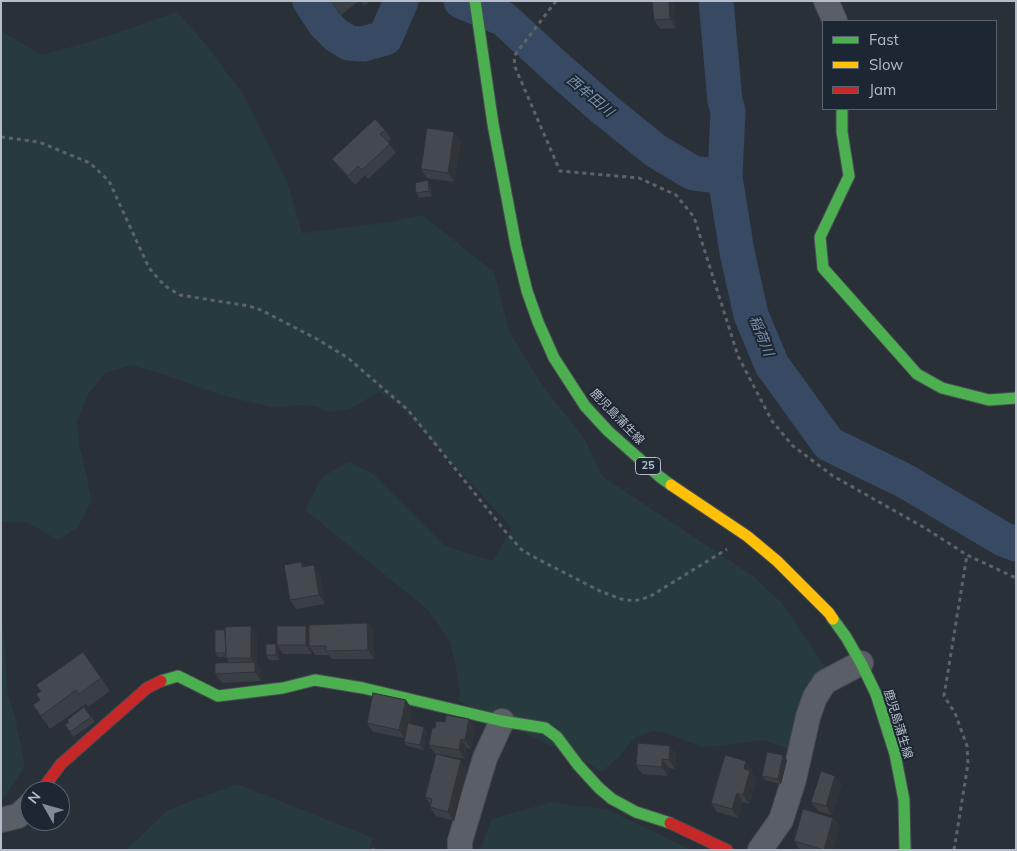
<!DOCTYPE html>
<meta charset="utf-8">
<style>
body{margin:0}
#map{position:relative;width:1017px;height:851px;overflow:hidden;background:#2a3038;font-family:Mulish,sans-serif}
canvas{display:block}
.frame{position:absolute;inset:0;border:2px solid #b4bcc9;pointer-events:none}
.legend{position:absolute;left:822px;top:20px;width:175px;height:90px;box-sizing:border-box;background:#1d2633;border:1px solid #59626f;margin:0;padding:6px 9px;list-style:none;font-size:15px;color:#b4bcc9}
.legend li{display:flex;align-items:center;gap:10px;height:25px}
.legend b{width:25px;border:1px solid #59626f}
.north{position:absolute;left:20px;top:781px;width:50px;height:50px;box-sizing:border-box;background:#1d2633;border:1px solid #59626f;border-radius:50%;rotate:308deg;font-size:14px;font-weight:700;line-height:20px;text-align:center;color:#b4bcc9}
.north::after{content:'';display:block;margin:auto;width:18px;height:22px;background:#848b96;clip-path:polygon(50% 0,100% 100%,50% 72%,0 100%)}
</style>
<div id="map">
<canvas width="1017" height="851"></canvas>
<div class="frame"></div>
<ul class="legend">
<li><b style="height:6px;background:#4caf50"></b>Fast</li>
<li><b style="height:6px;background:#ffc107"></b>Slow</li>
<li><b style="height:6px;background:#c62828"></b>Jam</li>
</ul>
<div class="north">N</div>
</div>
<script>
const ctx = document.querySelector('canvas').getContext('2d');
ctx.lineJoin = 'round';
function paint(path, color) { ctx.fillStyle = color; ctx.fill(path, 'evenodd'); }
const poly = rows => new Path2D(rows.map(r => 'M' + r).join(''));
function trace(path, color, width, dash) { ctx.strokeStyle = color; ctx.lineWidth = width; ctx.lineCap = dash ? 'butt' : 'round'; ctx.setLineDash(dash || []); ctx.stroke(path); }
function label(font, color, halo, rows, align = 'center') {
  ctx.font = font + ' Mulish,"Noto Sans JP",sans-serif'; ctx.lineWidth = 4; ctx.setLineDash([]); ctx.textBaseline = 'middle'; ctx.strokeStyle = halo; ctx.fillStyle = color; for (const [text, x, y, turn = 0] of rows) {
    ctx.save(); ctx.translate(x, y); ctx.rotate((+turn || 0) * Math.PI / 180); ctx.textAlign = isNaN(turn) ? turn : align; if (halo) ctx.strokeText(text, 0, 0); ctx.fillText(text, 0, 0); ctx.restore();
  }
}
const green = poly([
 [177,12,203,41,243,94,287,182,302,233,390,222,422,215,494,272,509,331,540,382,585,440,602,476,754,577,782,603,825,667,810,689,789,749,763,740,720,746,702,747,667,733,653,731,633,739,618,758,601,772,589,764,458,701,460,693,457,673,450,641,427,609,305,510,322,477,349,462,373,474,445,546,493,561,512,528,398,404,379,392,350,409,329,412,314,406,303,405,271,407,221,395,168,376,131,365,105,373,87,396,77,422,79,444,92,500,78,527,58,540,28,523,1,522,1,31,42,55,99,39],
 [1,617,3,627,8,693,16,722,25,766,3,799,1,800],
 [237,784,373,838,369,850,126,850,168,810],
 [552,802,609,810,691,850,480,850,492,819]
]);
const river = poly([
 [310,1,325,24,336,35,349,43,363,44,385,38,401,1],
 [461,1,504,19,557,68,604,109,656,151,693,173,725,177],
 [716,1,725,101,728,111,725,177,737,252,751,315,772,365,829,444,905,481,1003,539,1016,544]
]);
const path = poly([
 [556,1,514,56,515,67,560,171,639,178,676,195,694,217,738,356,772,421,793,446,833,476,925,528,967,555,1016,578],
 [1,137,39,142,90,163,109,181,149,268,165,286,180,295,249,306,261,310,317,339,348,358,408,410,505,531,521,549,530,555,600,591,621,599,634,601,649,597,727,549],
 [954,850,968,764,967,746,955,713,944,696,967,555]
]);
const street = poly([
 [826,1,835,21],
 [1,820,18,816,30,805],
 [460,850,460,841,485,758,502,721],
 [760,850,781,820,794,779,808,717,815,697,825,682,861,663]
]);
const fast = poly([
 [475,1,493,124,516,246,527,291,538,322,554,358,585,406,608,431,660,477,671,485],
 [842,109,842,132,849,176,820,237,823,268,917,374,942,388,989,400,1016,398],
 [833,619,846,637,861,663,876,694,895,754,904,800,905,850],
 [161,681,178,676,218,696,283,688,315,680,363,688,502,721,545,728,557,737,578,765,599,788,612,799,636,812,670,823]
]);
const slow = poly([
 [671,485,747,536,777,561,829,613,833,619]
]);
const jam = poly([
 [41,791,61,764,147,688,161,681],
 [670,823,727,850]
]);
const wall = poly([
 [330,1,359,1,341,15],
 [360,1,371,1,364,6],
 [652,1,674,1,676,28,660,29,654,20],
 [385,130,391,139,388,142,396,153,368,179,365,175,355,185,339,168,332,159],
 [461,141,454,182,427,178,421,169],
 [428,180,431,185,432,196,419,198,416,193],
 [301,562,304,567,320,574,325,604,296,609,290,600],
 [367,623,374,632,374,659,332,659,329,655,315,655,312,650,312,654,283,654,277,645,309,631],
 [257,635,257,665,261,671,261,681,222,683,215,674,229,663,226,657,218,657,215,653],
 [279,648,279,660,269,660,266,655],
 [83,652,110,691,88,707,86,704,50,729,33,705,40,700,41,691],
 [84,707,95,722,73,737,65,725],
 [412,709,409,724,427,731,424,750,407,746,404,742,404,738,373,732,367,723],
 [435,728,475,728,471,749,467,748,465,759,443,755,467,769,454,821,436,816,430,807,430,804,425,797,436,754,435,754,429,745],
 [670,746,676,755,675,769,669,768,668,776,642,774,636,765],
 [787,760,781,784,765,780,762,776],
 [752,770,752,773,757,780,749,804,743,802,738,818,717,812,711,803],
 [842,784,832,815,818,811,811,802],
 [833,818,840,827,833,850,800,850,794,841]
]);
const shadedWall = poly([
 [669,1,674,1,676,28,670,19],
 [454,132,461,141,454,182,448,173],
 [428,180,431,185,432,196,429,191],
 [314,565,320,574,325,604,319,595],
 [367,623,374,632,374,659,368,650],
 [251,626,257,635,257,665,261,671,261,681,255,672,255,663,251,658],
 [306,626,312,635,309,646,312,650,312,654,306,645],
 [276,644,279,648,279,660,276,655],
 [406,700,412,709,405,739,399,730],
 [469,719,475,728,471,749,465,740],
 [424,727,427,731,424,750,420,745],
 [461,739,467,748,465,759,459,750],
 [670,746,676,755,675,769,669,760],
 [783,755,787,760,781,784,778,779],
 [662,759,669,768,668,776,662,767],
 [461,760,467,769,454,821,448,812],
 [746,761,752,770,752,773,757,780,749,804,743,795,744,769],
 [835,776,842,784,832,815,826,806],
 [737,793,743,802,738,818,732,809],
 [833,818,840,827,833,850,824,850]
]);
const building = poly([
 [652,1,669,1,670,19,654,20,652,1],
 [375,119,385,130,380,134,390,144,362,170,358,166,348,176,332,159,375,119],
 [427,128,454,132,448,173,421,169,427,128],
 [428,180,429,191,416,193,415,183,428,180],
 [301,562,302,567,314,565,319,595,290,600,284,565,301,562],
 [367,623,368,650,326,651,326,646,309,646,309,625,367,623],
 [251,626,251,658,226,658,225,627,251,626],
 [277,626,306,626,306,645,277,645,277,626],
 [215,630,225,630,226,653,215,653,215,630],
 [266,644,276,644,276,655,266,655,266,644],
 [83,652,101,678,79,694,76,690,41,716,33,705,40,700,36,694,41,691,36,685,83,652],
 [255,662,255,672,215,674,215,663,255,662],
 [373,693,406,700,399,730,367,723,373,693],
 [84,707,91,717,70,732,65,725,69,722,67,720,84,707],
 [446,715,469,719,465,740,461,739,459,750,429,745,432,728,435,728,436,721,445,722,446,715],
 [408,723,424,727,420,745,404,742,408,723],
 [638,743,670,746,669,760,662,759,662,767,636,765,638,743],
 [767,752,783,755,778,779,762,776,767,752],
 [436,754,461,760,448,812,430,807,432,799,425,797,436,754],
 [725,755,746,761,744,769,750,771,743,795,737,793,732,809,711,803,725,755],
 [821,771,835,776,826,806,811,802,821,771],
 [803,809,833,818,824,850,794,841,803,809],
 [371,847,382,850,371,850,371,847]
]);
const shields = [
 [648,466,25]
];
const shieldNames = [
 ["25",648,466]
];
const streetNames = [
 ["鹿児島蒲生線",617,417,46],
 ["鹿児島蒲生線",898,724,73]
];
const waterNames = [
 ["西牟田川",590,96,40],
 ["稲荷川",761,336,68]
];
paint(green, '#273a3e');
trace(river, '#384963', 35);
trace(street, '#484c53', 26);
trace(fast, '#484c53', 13);
trace(slow, '#484c53', 13);
trace(jam, '#484c53', 13);
trace(path, '#5d636a', 3, [4, 4]);
trace(street, '#5a5e66', 24);
trace(fast, '#4caf50', 11);
trace(slow, '#ffc107', 11);
trace(jam, '#c62828', 11);
paint(wall, '#3a3f45');
paint(shadedWall, '#303338');
paint(building, '#444950');
trace(building, '#303338', 1);
for (const [x, y, w] of shields) { const box = new Path2D(); box.roundRect(x - w / 2, y - 8.5, w, 17, 4); ctx.fillStyle = '#1d2633'; ctx.fill(box); trace(box, '#b4bcc9', 1); }
label('bold 11px', '#b4bcc9', null, shieldNames);
label('12px', '#b4bcc9', '#1d2633', streetNames);
label('italic 14px', '#7c92b1', '#1d2633', waterNames);
</script>
